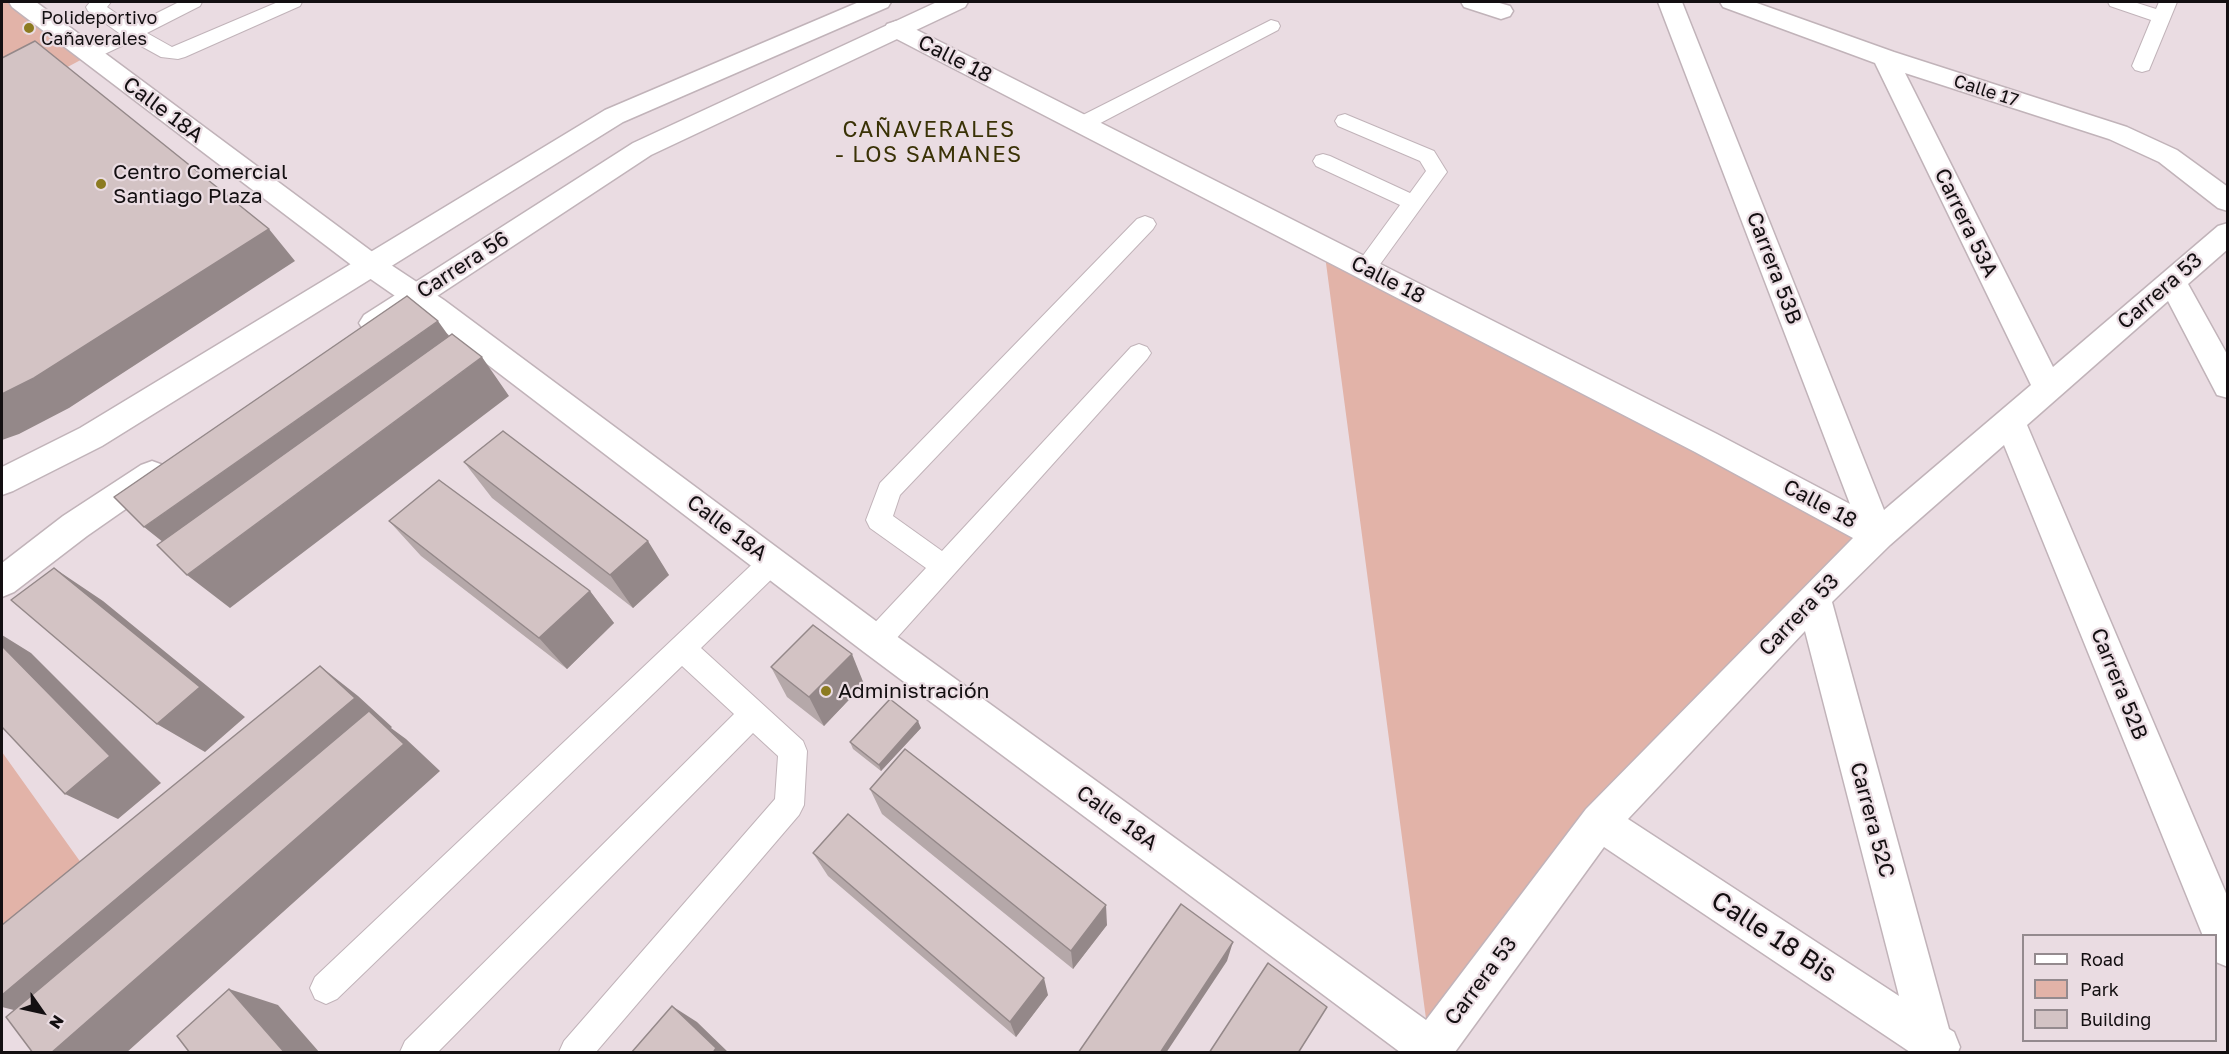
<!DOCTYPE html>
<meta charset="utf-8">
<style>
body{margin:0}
#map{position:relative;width:2229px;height:1054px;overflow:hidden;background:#eadce2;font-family:"Golos Text",sans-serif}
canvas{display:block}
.frame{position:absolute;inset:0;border:3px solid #130f11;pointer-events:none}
.legend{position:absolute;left:2022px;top:934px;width:195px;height:108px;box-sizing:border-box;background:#eadce2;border:2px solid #948a8e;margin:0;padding:8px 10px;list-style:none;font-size:18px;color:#130f11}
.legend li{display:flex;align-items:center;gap:12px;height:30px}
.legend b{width:30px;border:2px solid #948a8e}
.north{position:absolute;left:12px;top:982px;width:60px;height:60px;-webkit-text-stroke:4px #eadce2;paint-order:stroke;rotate:124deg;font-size:16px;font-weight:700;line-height:24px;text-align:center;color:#130f11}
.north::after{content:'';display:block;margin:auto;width:21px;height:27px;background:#130f11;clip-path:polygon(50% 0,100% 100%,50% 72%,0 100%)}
</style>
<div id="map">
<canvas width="2229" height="1054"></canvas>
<div class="frame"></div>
<ul class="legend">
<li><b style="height:8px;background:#fff"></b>Road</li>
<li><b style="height:16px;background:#e2b3a8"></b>Park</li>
<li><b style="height:16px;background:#d3c3c4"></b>Building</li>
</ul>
<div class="north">N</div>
</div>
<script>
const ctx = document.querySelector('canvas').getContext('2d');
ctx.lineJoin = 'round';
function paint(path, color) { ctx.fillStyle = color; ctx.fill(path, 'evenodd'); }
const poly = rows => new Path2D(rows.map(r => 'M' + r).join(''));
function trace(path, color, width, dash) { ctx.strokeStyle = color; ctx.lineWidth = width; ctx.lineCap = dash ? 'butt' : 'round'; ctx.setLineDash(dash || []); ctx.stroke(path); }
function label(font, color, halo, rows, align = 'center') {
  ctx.font = font + ' "Golos Text",sans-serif'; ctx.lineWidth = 4.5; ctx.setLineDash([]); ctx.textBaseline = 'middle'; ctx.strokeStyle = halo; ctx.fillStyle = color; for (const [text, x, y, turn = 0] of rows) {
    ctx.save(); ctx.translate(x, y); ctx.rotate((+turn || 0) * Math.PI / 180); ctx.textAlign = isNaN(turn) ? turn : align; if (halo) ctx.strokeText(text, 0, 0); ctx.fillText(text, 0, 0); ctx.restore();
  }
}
const green = poly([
 [2,2,21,2,90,55,2,102],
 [1324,248,1878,535,1814,598,1430,1049],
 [2,752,94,881,2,960]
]);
const lane = poly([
 [90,2,111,2,107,7,133,25,179,2,202,2,200,6,147,33,172,47,278,2,302,2,300,6,185,57,178,59,161,57,132,41,90,61,83,59,80,55,83,51,119,33,88,11,86,7,90,2],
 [2108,2,2134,2,2156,9,2159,2,2177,2,2149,70,2142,72,2135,70,2132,66,2151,20,2110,6,2108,2],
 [1271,20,1278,22,1280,26,1278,30,1089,129,1082,131,1075,129,1072,124,1075,119,1271,20],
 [1345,114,1434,151,1447,172,1373,274,1365,276,1357,274,1354,268,1400,205,1316,166,1313,161,1316,156,1323,154,1330,156,1410,193,1426,171,1420,161,1338,126,1335,121,1338,116,1345,114],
 [1145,216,1153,219,1156,224,1153,229,900,495,893,516,942,551,1131,347,1139,344,1147,347,1151,353,1147,359,886,650,876,653,866,650,863,641,866,632,926,568,870,528,866,520,880,483,1137,219,1145,216],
 [772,551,781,554,785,562,781,570,701,648,803,741,807,751,804,805,799,815,596,1052,559,1052,564,1041,775,799,778,756,753,733,438,1052,400,1052,405,1041,734,714,682,666,337,999,326,1004,315,999,310,988,315,977,763,554,772,551]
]);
const street = poly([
 [9,2,36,2,382,259,444,300,888,630,1426,1020,1586,809,1853,538,1695,452,887,34,884,29,887,24,896,21,905,24,1717,434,1850,504,1658,2,1682,2,1884,510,2031,385,1875,63,1723,7,1720,2,1754,2,1894,52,2127,127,2177,150,2228,187,2228,211,2218,208,2159,162,2109,139,1905,73,2053,367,2218,226,2228,223,2228,249,2188,284,2228,356,2228,398,2217,395,2168,301,2027,425,2228,898,2228,967,2216,962,2216,936,2203,936,2004,445,1890,545,1832,602,1949,1029,1954,1032,1960,1047,1958,1052,1910,1052,1604,847,1455,1052,1400,1052,864,652,424,316,362,273,12,7,9,2],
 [1805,631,1899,996,1628,819,1805,631],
 [1461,2,1496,2,1510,6,1513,11,1510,16,1501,19,1464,7,1461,2]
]);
const secondary = poly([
 [859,2,891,2,888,7,623,122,102,446,13,491,2,495,2,467,80,428,605,110,859,2],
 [937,2,968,2,965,7,651,155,384,331,374,334,364,331,359,323,364,315,633,143,937,2],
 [152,461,163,465,168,474,163,483,87,536,14,592,2,597,2,563,63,516,141,465,152,461]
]);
const wall = poly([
 [464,462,669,575,633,608,492,498],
 [389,521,590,591,614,623,567,669,421,556],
 [771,667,864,684,824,726,787,697],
 [921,728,881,771,853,749,850,742],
 [870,789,1107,925,1073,969,882,814],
 [813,853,1048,995,1016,1037,828,876]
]);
const shadedWall = poly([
 [269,229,295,261,69,408,19,434,2,440,2,394],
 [438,321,466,360,188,562,144,527],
 [482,357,509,396,230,608,187,575],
 [648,541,669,575,633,608,610,575],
 [54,568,103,601,245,717,205,752,157,724],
 [590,591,614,623,567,669,539,638],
 [2,635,31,653,161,783,118,819,65,794,2,646],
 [852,654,864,684,824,726,809,697],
 [320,666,358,696,392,727,391,728,406,739,440,771,126,1053,51,1053,53,1020,2,1007,2,995],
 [918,721,921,728,881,771,879,765],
 [1106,905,1107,925,1073,969,1071,951],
 [1233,942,1227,961,1166,1053,1160,1053],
 [1044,978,1048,995,1016,1037,1010,1022],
 [229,989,278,1005,320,1053,285,1053],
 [672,1006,697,1022,729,1053,713,1053]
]);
const building = poly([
 [35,41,269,229,34,378,2,394,2,58,35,41],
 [407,296,438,321,144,527,114,497,407,296],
 [452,334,482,357,187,575,157,545,452,334],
 [503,431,648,541,610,575,464,462,503,431],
 [439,480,590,591,539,638,389,521,439,480],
 [54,568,200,687,157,724,11,600,54,568],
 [813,625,852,654,809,697,771,667,813,625],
 [2,646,110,756,65,794,2,727,2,646],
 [320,666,355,698,2,995,2,925,320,666],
 [890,699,918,721,879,765,850,742,890,699],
 [369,711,404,744,51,1053,33,1053,6,1017,369,711],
 [905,749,1106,905,1071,951,870,789,905,749],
 [848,814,1044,978,1010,1022,813,853,848,814],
 [1181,904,1233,942,1160,1053,1078,1053,1181,904],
 [1268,963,1327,1007,1298,1053,1209,1053,1268,963],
 [229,989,285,1053,190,1053,177,1036,229,989],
 [672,1006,716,1048,713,1053,631,1053,672,1006]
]);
const markers = [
 [29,28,6,"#8c7b21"],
 [101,184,6,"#8c7b21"],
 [826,691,6,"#8c7b21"]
];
const farPoinames = [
 ["Polideportivo",41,18],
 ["Cañaverales",41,39]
];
const farStreetnames = [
 ["Calle 17",1986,91,18]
];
const streetNames = [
 ["Calle 18",955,59,27],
 ["Calle 18A",163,110,37],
 ["Carrera 53A",1966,223,64],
 ["Carrera 56",463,265,-33],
 ["Carrera 53B",1774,268,69],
 ["Calle 18",1388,280,27],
 ["Carrera 53",2160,291,-41],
 ["Calle 18",1820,504,28],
 ["Calle 18A",727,528,37],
 ["Carrera 53",1799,615,-46],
 ["Carrera 52B",2119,684,68],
 ["Calle 18A",1117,818,36],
 ["Carrera 52C",1872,820,75],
 ["Carrera 53",1481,981,-53]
];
const poiNames = [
 ["Centro Comercial",113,172],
 ["Santiago Plaza",113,196],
 ["Administración",838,691]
];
const neighbourhoodNames = [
 ["CAÑAVERALES",929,130],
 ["- LOS SAMANES",929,155]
];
const nearStreetnames = [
 ["Calle 18 Bis",1774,937,33]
];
paint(green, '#e2b3a8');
trace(lane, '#c1b3b9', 2);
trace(street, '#c1b3b9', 3);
trace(secondary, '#c1b3b9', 3);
paint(lane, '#fff');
paint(street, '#fff');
paint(secondary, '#fff');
paint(wall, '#b5a8a9');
paint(shadedWall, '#948889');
paint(building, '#d3c3c4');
trace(building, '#948889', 1.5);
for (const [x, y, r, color] of markers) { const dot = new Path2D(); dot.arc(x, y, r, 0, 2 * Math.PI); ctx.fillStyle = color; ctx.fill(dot); trace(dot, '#eadce2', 2); }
label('18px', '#130f11', '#eadce2', farPoinames, 'left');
label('18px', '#130f11', '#eadce2', farStreetnames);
label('21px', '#130f11', '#eadce2', streetNames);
label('21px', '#130f11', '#eadce2', poiNames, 'left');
ctx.letterSpacing = '1.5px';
label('22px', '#3a3206', '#eadce2', neighbourhoodNames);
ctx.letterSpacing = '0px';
label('26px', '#130f11', '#eadce2', nearStreetnames);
</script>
